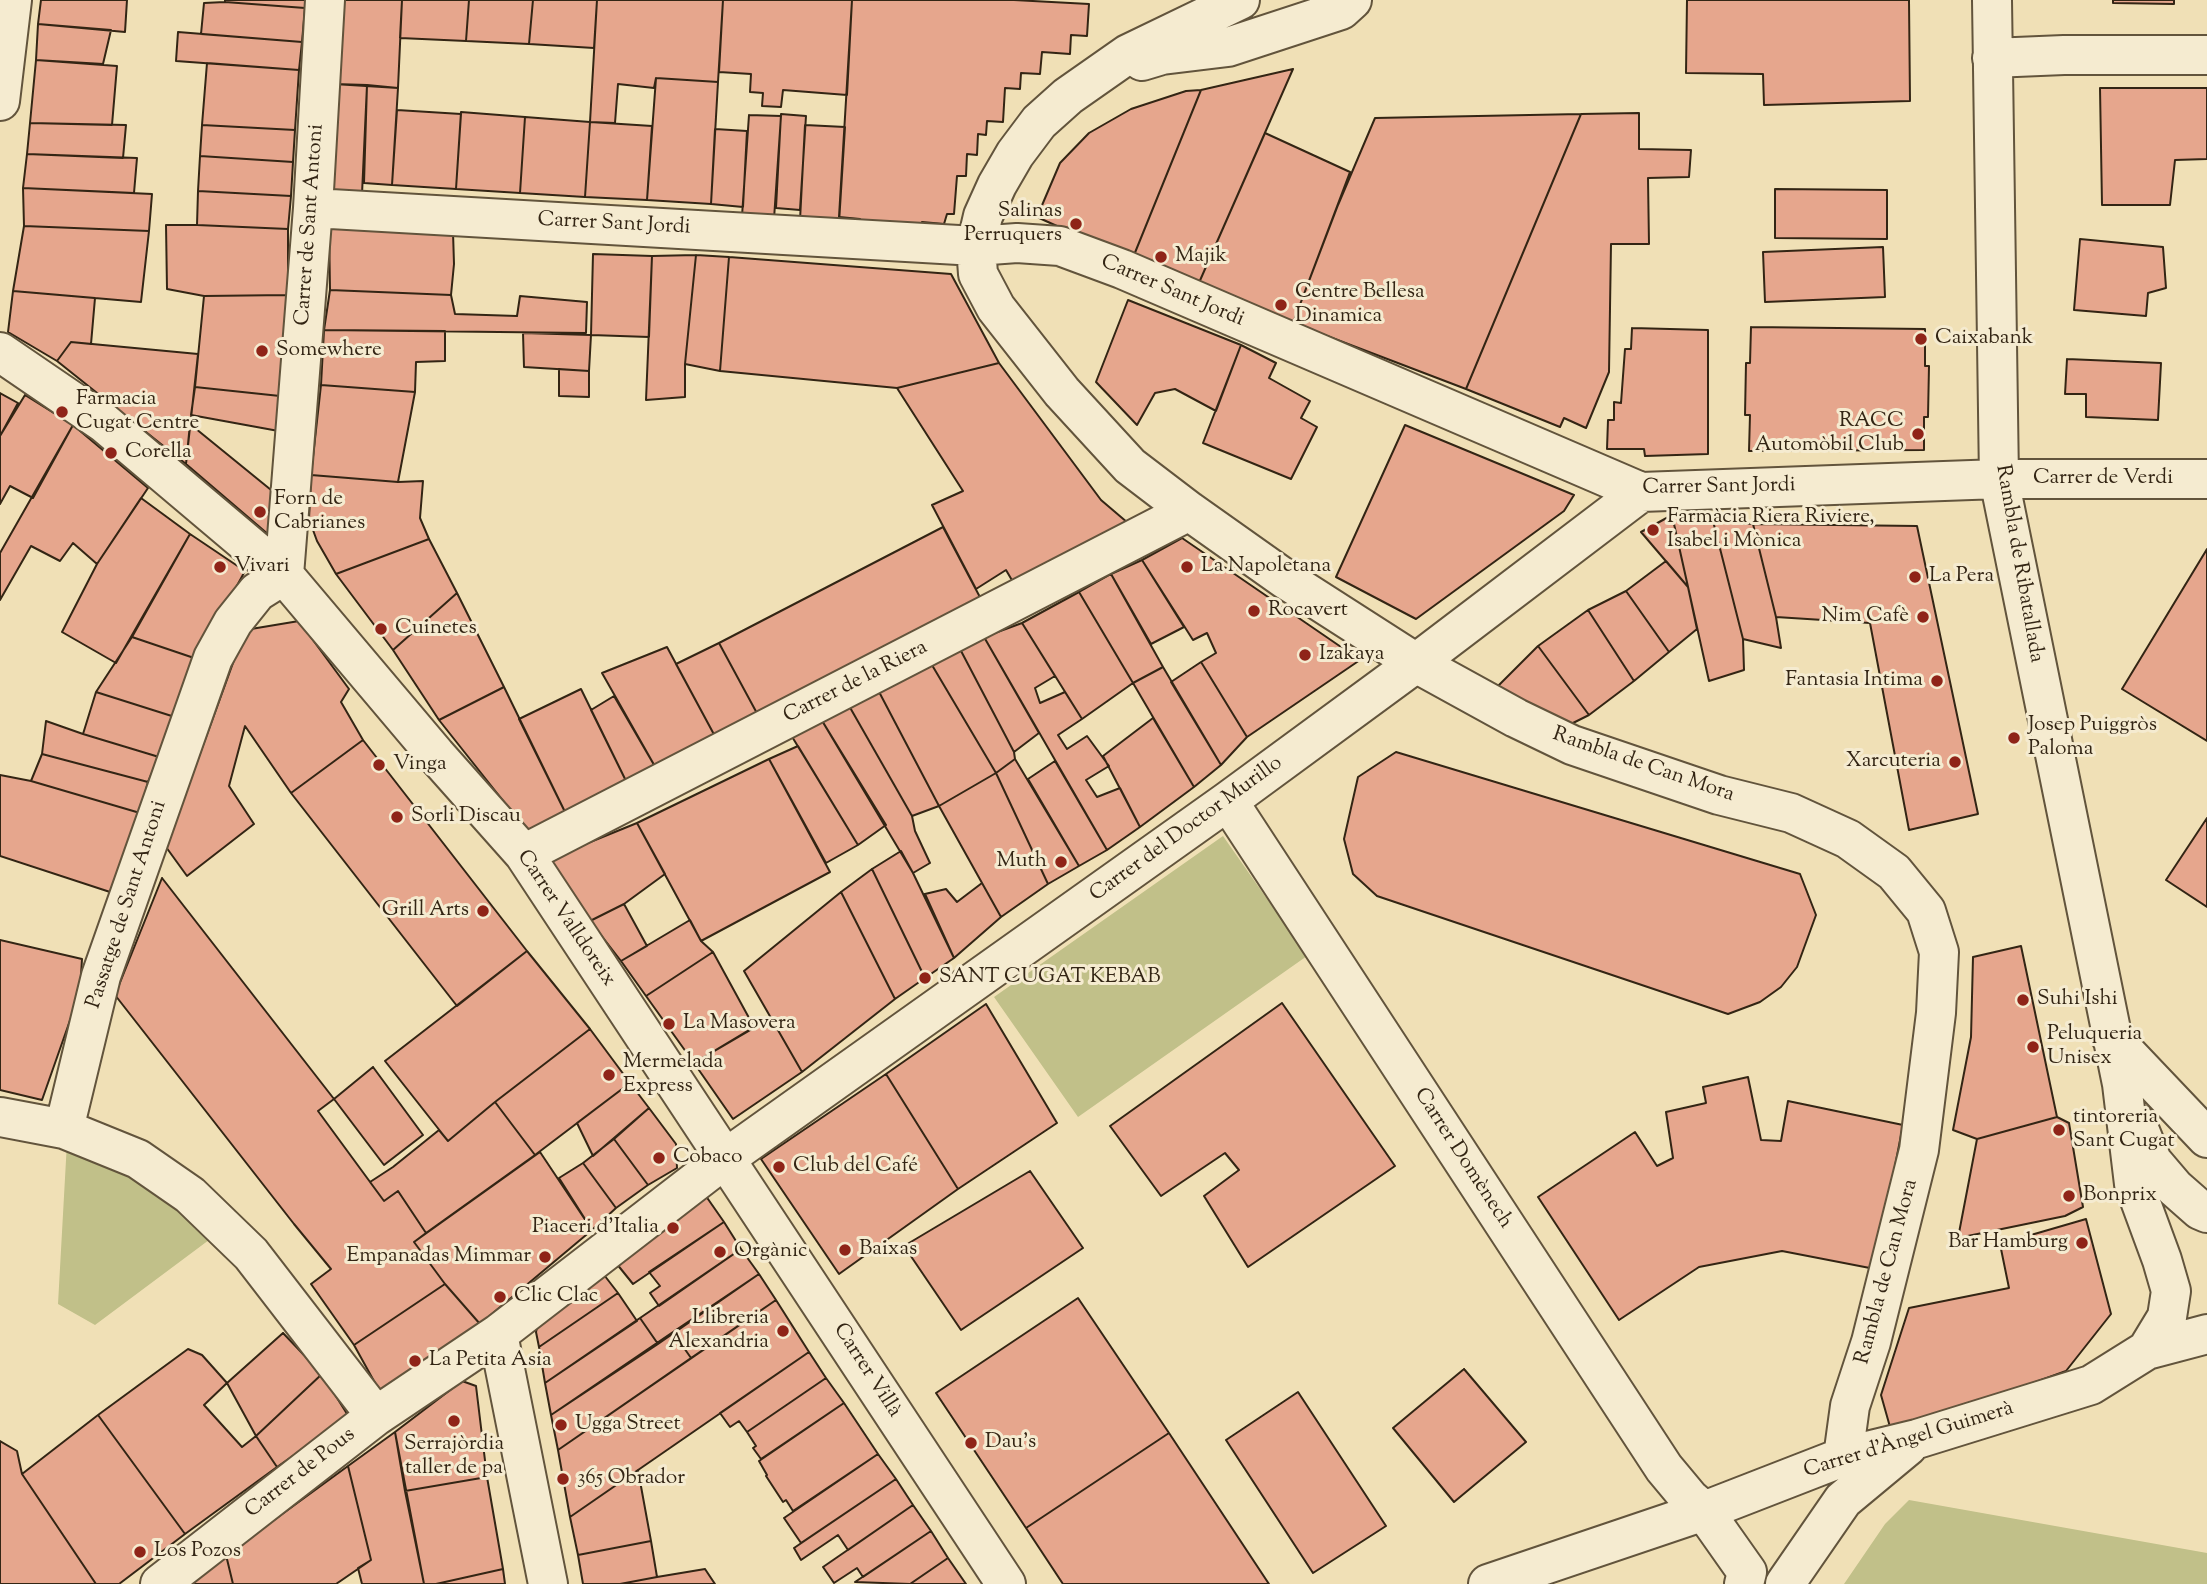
<!DOCTYPE html>
<meta charset="utf-8">
<style>
body{margin:0}
canvas{display:block;background:#f0e0b6}
</style>
<canvas width="2207" height="1584"></canvas>
<script>
const ctx = document.querySelector('canvas').getContext('2d');
ctx.lineJoin = 'round';
function paint(path, color) { ctx.fillStyle = color; ctx.fill(path, 'evenodd'); }
const poly = rows => new Path2D(rows.map(r => 'M' + r).join(''));
function trace(path, color, width, dash) { ctx.strokeStyle = color; ctx.lineWidth = width; ctx.lineCap = dash ? 'butt' : 'round'; ctx.setLineDash(dash || []); ctx.stroke(path); }
function label(font, color, halo, rows, align = 'center') {
  ctx.font = font + ' "Sorts Mill Goudy",serif'; ctx.lineWidth = 6; ctx.setLineDash([]); ctx.textBaseline = 'middle'; ctx.strokeStyle = halo; ctx.fillStyle = color; for (const [text, x, y, turn = 0] of rows) {
    ctx.save(); ctx.translate(x, y); ctx.rotate((+turn || 0) * Math.PI / 180); ctx.textAlign = isNaN(turn) ? turn : align; if (halo) ctx.strokeText(text, 0, 0); ctx.fillText(text, 0, 0); ctx.restore();
  }
}
const green = poly([
 [1223,836,1307,956,1078,1117,994,997],
 [67,1142,130,1170,213,1237,95,1325,58,1304],
 [1909,1500,2207,1553,2207,1584,1844,1584,1885,1524]
]);
const building = poly([
 [41,0,127,0,125,32,38,24,41,0],
 [225,0,305,0,305,8,225,2,225,0],
 [339,0,402,0,398,88,334,84,339,0],
 [402,0,469,0,466,41,400,38,402,0],
 [469,0,533,0,529,44,466,41,469,0],
 [533,0,597,0,594,48,529,44,533,0],
 [597,0,723,0,718,82,656,78,654,88,618,84,615,123,590,122,597,0],
 [723,0,852,0,847,95,783,90,781,107,762,106,763,93,750,92,751,74,719,72,723,0],
 [852,0,1014,0,1089,4,1087,36,1071,35,1070,54,1042,52,1040,74,1021,73,1020,89,1005,88,1003,122,987,121,986,135,978,134,977,155,967,154,966,176,957,176,954,214,947,214,944,224,922,222,921,227,860,224,860,219,839,217,852,0],
 [1687,0,1909,0,1910,101,1764,105,1763,74,1686,73,1687,0],
 [2113,0,2174,0,2174,4,2113,3,2113,0],
 [225,2,305,8,302,42,201,34,204,3,225,2],
 [38,24,111,30,103,64,36,60,38,24],
 [178,32,302,42,299,70,176,61,178,32],
 [36,60,117,66,112,125,30,123,36,60],
 [207,63,299,70,295,130,202,125,207,63],
 [1293,69,1198,285,1132,260,1201,90,1293,69],
 [656,78,718,82,711,204,647,200,656,78],
 [334,84,367,85,362,194,328,192,334,84],
 [367,85,398,88,392,185,364,183,367,85],
 [2100,88,2207,88,2207,159,2175,160,2170,205,2102,205,2100,88],
 [1201,90,1132,260,1037,217,1060,163,1089,133,1131,109,1186,91,1201,90],
 [397,110,461,114,456,189,392,185,397,110],
 [461,112,525,117,520,193,456,189,461,112],
 [1639,113,1639,149,1691,150,1689,177,1648,178,1649,244,1611,244,1609,372,1586,428,1564,418,1560,427,1466,389,1581,114,1639,113],
 [781,114,806,116,800,210,776,208,781,114],
 [1581,114,1466,389,1293,323,1338,205,1375,118,1581,114],
 [749,115,781,116,774,219,742,216,749,115],
 [525,117,590,122,585,197,520,193,525,117],
 [590,122,652,126,647,200,585,197,590,122],
 [30,123,126,125,123,158,27,154,30,123],
 [202,125,295,130,293,162,200,156,202,125],
 [805,125,845,127,839,223,800,220,805,125],
 [715,129,747,131,743,207,711,204,715,129],
 [1265,133,1350,172,1293,323,1198,285,1265,133],
 [27,154,137,158,134,193,23,188,27,154],
 [200,156,293,162,291,196,198,191,200,156],
 [23,188,152,194,149,231,24,226,23,188],
 [1775,189,1887,190,1887,239,1775,238,1775,189],
 [198,191,291,196,288,229,197,225,198,191],
 [166,225,197,225,288,229,288,295,204,296,167,289,166,225],
 [24,226,149,231,141,302,13,291,24,226],
 [329,226,453,232,454,264,451,295,330,290,329,226],
 [2080,239,2163,247,2166,288,2148,293,2146,316,2074,310,2080,239],
 [1883,247,1885,297,1765,302,1763,252,1883,247],
 [593,254,652,256,649,337,591,335,593,254],
 [696,255,729,257,720,371,685,364,696,255],
 [696,255,685,364,685,397,646,400,652,256,696,255],
 [729,257,951,274,999,363,897,388,720,371,729,257],
 [330,290,451,295,455,314,517,316,520,296,587,302,586,333,324,330,330,290],
 [13,291,95,298,91,344,71,342,57,361,8,332,13,291],
 [288,295,280,396,195,387,204,296,288,295],
 [1128,300,1241,345,1216,411,1175,389,1155,393,1137,425,1096,382,1128,300],
 [1751,327,1925,329,1925,366,1929,366,1928,417,1924,417,1924,450,1749,451,1750,415,1745,415,1746,363,1750,363,1751,327],
 [1632,328,1708,330,1708,454,1645,456,1644,449,1607,449,1608,420,1614,420,1614,402,1621,403,1625,349,1631,349,1632,328],
 [324,330,445,331,445,361,416,362,415,392,321,385,324,330],
 [523,333,591,335,589,371,524,367,523,333],
 [71,342,198,354,186,464,57,361,71,342],
 [1241,345,1276,363,1269,378,1310,401,1301,418,1317,427,1291,479,1203,443,1241,345],
 [2067,359,2161,363,2158,420,2086,417,2086,394,2065,394,2067,359],
 [999,363,1101,500,1128,523,1013,582,1006,570,976,589,932,505,963,491,897,388,999,363],
 [559,369,589,371,589,397,559,396,559,369],
 [321,385,415,392,398,482,311,475,321,385],
 [195,387,280,396,284,432,191,415,195,387],
 [0,393,18,403,0,436,0,393],
 [25,395,73,425,33,498,10,486,0,504,0,436,25,395],
 [190,424,276,494,269,535,186,464,190,424],
 [73,425,148,488,97,564,73,543,60,561,31,546,0,600,0,553,73,425],
 [1405,425,1574,495,1564,511,1416,619,1336,577,1405,425],
 [311,475,398,482,423,481,420,518,429,539,336,574,317,541,309,519,311,475],
 [141,498,190,534,116,663,62,632,97,564,141,498],
 [1672,515,1713,521,1743,639,1744,670,1709,681,1672,515],
 [1672,515,1688,587,1641,532,1672,515],
 [1713,521,1753,524,1776,617,1781,648,1743,639,1713,521],
 [1753,524,1917,526,1978,814,1909,830,1870,623,1776,617,1753,524],
 [943,527,982,601,759,717,719,643,943,527],
 [190,534,245,571,197,659,132,637,190,534],
 [1182,538,1360,660,1247,737,1201,662,1216,653,1207,633,1193,640,1142,560,1182,538],
 [429,539,457,593,393,650,336,574,429,539],
 [2207,549,2207,741,2122,689,2207,549],
 [1142,560,1184,627,1151,644,1111,574,1142,560],
 [1666,561,1688,587,1697,629,1669,652,1626,591,1666,561],
 [1111,574,1163,667,1133,683,1079,592,1111,574],
 [1626,591,1669,652,1634,681,1588,610,1626,591],
 [1079,592,1133,683,1082,719,1022,623,1079,592],
 [457,593,504,687,439,720,393,650,457,593],
 [1588,610,1634,681,1589,715,1538,646,1588,610],
 [299,621,349,689,341,702,363,740,291,793,245,726,229,786,254,824,187,876,166,847,245,630,299,621],
 [1022,623,1055,676,1035,688,1040,703,1065,692,1082,719,1058,735,1067,749,1087,736,1109,766,1086,780,1097,797,1120,788,1140,827,1107,850,984,637,1022,623],
 [132,637,197,659,178,718,96,692,132,637],
 [984,637,1039,733,1014,752,960,649,984,637],
 [719,643,759,717,717,740,676,664,719,643],
 [1538,646,1589,715,1569,725,1497,687,1538,646],
 [667,647,717,740,657,770,602,673,667,647],
 [960,649,1014,752,1015,759,996,773,929,660,960,649],
 [929,660,996,773,939,806,877,688,929,660],
 [1201,662,1247,737,1221,765,1171,682,1201,662],
 [1163,667,1221,765,1194,787,1133,683,1163,667],
 [504,687,567,816,531,836,439,720,504,687],
 [877,688,939,806,912,816,848,704,877,688],
 [581,689,628,785,567,816,519,719,581,689],
 [96,692,178,718,159,757,83,734,96,692],
 [614,696,657,770,628,785,591,710,614,696],
 [848,704,912,816,915,831,930,863,913,873,821,719,848,704],
 [1153,718,1194,787,1140,827,1103,756,1153,718],
 [821,719,886,825,858,845,791,735,821,719],
 [46,721,83,734,159,757,148,782,42,754,46,721],
 [363,740,527,951,457,1006,291,793,363,740],
 [798,746,858,845,826,863,769,759,798,746],
 [1396,752,1800,874,1816,915,1797,967,1781,987,1760,1002,1728,1014,1377,896,1353,874,1344,839,1358,777,1396,752],
 [42,754,148,782,140,813,31,781,42,754],
 [769,759,830,872,701,941,637,823,769,759],
 [1015,759,1079,866,1048,884,996,773,1015,759],
 [1055,761,1107,850,1079,866,1028,779,1055,761],
 [996,773,1048,884,1001,917,939,806,996,773],
 [0,775,31,781,140,813,110,892,0,856,0,775],
 [2207,818,2207,907,2166,880,2207,818],
 [637,823,665,874,624,904,590,921,546,860,637,823],
 [901,851,913,873,954,958,925,978,872,869,901,851],
 [872,869,925,978,895,999,841,892,872,869],
 [162,878,334,1099,318,1111,384,1201,398,1191,426,1233,414,1242,445,1284,354,1345,311,1284,331,1269,294,1224,115,995,162,878],
 [982,883,1001,917,954,958,925,894,946,889,957,902,982,883],
 [841,892,895,999,802,1072,744,971,841,892],
 [624,904,647,946,621,961,590,921,624,904],
 [690,920,701,941,713,952,646,996,621,961,690,920],
 [0,940,82,959,80,992,42,1100,0,1090,0,940],
 [2021,946,2057,1117,1977,1139,1953,1130,1971,1037,1973,957,2021,946],
 [527,951,590,1029,495,1102,448,1141,385,1061,527,951],
 [713,952,754,1027,694,1063,646,996,713,952],
 [1282,1003,1395,1166,1248,1267,1204,1196,1239,1170,1225,1153,1161,1196,1110,1126,1282,1003],
 [986,1004,1057,1123,958,1189,886,1074,986,1004],
 [771,1018,802,1072,733,1119,694,1063,771,1018],
 [590,1029,630,1083,535,1155,495,1102,590,1029],
 [373,1067,423,1135,384,1165,334,1099,373,1067],
 [886,1074,958,1189,839,1274,761,1159,886,1074],
 [1748,1077,1761,1140,1781,1141,1788,1101,1903,1125,1875,1269,1782,1251,1699,1267,1619,1320,1538,1197,1635,1132,1657,1166,1673,1158,1666,1112,1706,1103,1703,1087,1748,1077],
 [630,1083,649,1108,593,1156,577,1123,630,1083],
 [495,1102,535,1155,426,1233,398,1191,384,1201,370,1182,393,1167,439,1130,448,1141,495,1102],
 [649,1108,676,1144,677,1168,648,1185,614,1139,649,1108],
 [2057,1117,2069,1123,2083,1207,2065,1216,1958,1238,1977,1139,2057,1117],
 [614,1139,648,1185,616,1208,583,1163,614,1139],
 [540,1152,592,1230,480,1324,445,1284,414,1242,540,1152],
 [583,1163,616,1208,592,1230,559,1178,583,1163],
 [1030,1171,1083,1248,961,1330,904,1246,1030,1171],
 [701,1189,724,1222,633,1284,612,1258,701,1189],
 [2086,1219,2111,1314,2066,1371,1892,1434,1881,1395,1909,1308,2009,1288,2000,1244,2086,1219],
 [724,1222,741,1249,659,1306,650,1293,660,1286,649,1272,724,1222],
 [741,1249,759,1274,658,1344,640,1318,741,1249],
 [601,1271,618,1293,539,1347,536,1332,539,1318,601,1271],
 [759,1274,776,1300,691,1358,673,1332,759,1274],
 [445,1284,480,1324,385,1401,354,1345,445,1284],
 [618,1293,637,1321,545,1383,539,1347,618,1293],
 [1078,1298,1169,1433,1026,1528,936,1393,1078,1298],
 [776,1300,809,1352,570,1517,558,1450,776,1300],
 [640,1318,658,1344,551,1415,545,1383,640,1318],
 [673,1332,691,1358,558,1450,551,1415,673,1332],
 [283,1333,322,1374,256,1436,227,1383,283,1333],
 [188,1349,202,1355,227,1383,204,1405,242,1447,256,1436,277,1467,185,1534,98,1415,188,1349],
 [809,1352,826,1378,747,1432,739,1421,730,1427,720,1413,809,1352],
 [1464,1369,1526,1442,1454,1502,1393,1428,1464,1369],
 [322,1374,349,1417,277,1467,256,1436,322,1374],
 [826,1378,844,1403,761,1459,753,1448,756,1446,747,1432,826,1378],
 [462,1381,476,1386,487,1477,405,1491,395,1432,462,1381],
 [1298,1392,1386,1526,1313,1573,1226,1440,1298,1392],
 [844,1403,878,1454,793,1511,786,1500,783,1502,766,1476,767,1475,759,1461,844,1403],
 [98,1415,185,1534,119,1584,96,1584,22,1474,98,1415],
 [395,1432,424,1584,362,1584,358,1568,371,1560,348,1466,395,1432],
 [1169,1433,1269,1584,1063,1584,1026,1528,1169,1433],
 [0,1441,17,1451,22,1474,96,1584,0,1584,0,1441],
 [878,1454,896,1479,801,1543,784,1518,878,1454],
 [348,1466,371,1560,336,1584,233,1584,226,1555,348,1466],
 [638,1470,651,1541,578,1555,570,1517,638,1470],
 [487,1477,503,1569,436,1584,424,1584,405,1491,487,1477],
 [896,1479,913,1505,848,1550,838,1535,801,1560,794,1548,896,1479],
 [913,1505,931,1531,863,1577,857,1568,834,1583,823,1567,913,1505],
 [931,1531,948,1558,910,1584,855,1582,931,1531],
 [651,1541,657,1577,620,1584,583,1584,578,1555,651,1541],
 [226,1555,233,1584,189,1584,226,1555],
 [948,1558,966,1584,910,1584,948,1558],
 [503,1569,505,1584,436,1584,503,1569],
 [705,1569,715,1584,620,1584,657,1577,705,1569]
]);
const minor = poly([
 [325,0,313,208,284,575,257,592,233,622,213,658,101,976,64,1129,138,1159,190,1195,251,1254,376,1416],
 [1240,0,1128,54,1068,96,1039,122,1015,154,997,185,983,216,976,246,978,274,996,308,1062,392,1130,466,1189,511,1285,579,1416,663,1516,718,1572,745,1719,795,1791,813,1848,839,1894,872,1926,911,1939,952,1936,1013,1919,1150,1871,1342,1850,1406,1843,1457],
 [1992,0,1999,479,2122,1084,2134,1184,2162,1260,2171,1291,2167,1317,2147,1350],
 [1992,58,2064,55,2207,55],
 [1142,61,1162,55,1228,47,1341,10,1352,0],
 [0,101,12,0],
 [313,208,976,246,1017,243,1060,246,1122,269,1641,492,1999,479,2207,479],
 [0,352,104,423,284,575,436,755,524,854,1006,1584],
 [1228,801,1664,1468,1689,1498,1704,1511,1747,1572,1744,1584],
 [524,854,1189,511],
 [2111,1037,2207,1138],
 [0,1117,64,1129],
 [2137,1124,2152,1161,2175,1188,2200,1210,2207,1213],
 [498,1334,548,1584],
 [160,1584,376,1416,498,1334,726,1158,1228,801,1416,663,1641,492],
 [1488,1584,1704,1511,1843,1457,1917,1439,2091,1385,2147,1350,2207,1334],
 [1785,1584,1843,1500,1908,1446]
]);
const markers = [
 [1076,224,7,"#8f2418"],
 [1161,257,7,"#8f2418"],
 [1281,305,7,"#8f2418"],
 [1921,339,7,"#8f2418"],
 [262,351,7,"#8f2418"],
 [62,412,7,"#8f2418"],
 [1918,434,7,"#8f2418"],
 [111,453,7,"#8f2418"],
 [260,512,7,"#8f2418"],
 [1653,530,7,"#8f2418"],
 [220,567,7,"#8f2418"],
 [1187,567,7,"#8f2418"],
 [1915,577,7,"#8f2418"],
 [1254,611,7,"#8f2418"],
 [1923,617,7,"#8f2418"],
 [381,629,7,"#8f2418"],
 [1305,655,7,"#8f2418"],
 [1937,681,7,"#8f2418"],
 [2014,738,7,"#8f2418"],
 [1955,762,7,"#8f2418"],
 [379,765,7,"#8f2418"],
 [397,817,7,"#8f2418"],
 [1061,862,7,"#8f2418"],
 [483,911,7,"#8f2418"],
 [925,978,7,"#8f2418"],
 [2023,1000,7,"#8f2418"],
 [669,1024,7,"#8f2418"],
 [2033,1047,7,"#8f2418"],
 [609,1075,7,"#8f2418"],
 [2059,1130,7,"#8f2418"],
 [659,1158,7,"#8f2418"],
 [779,1167,7,"#8f2418"],
 [2069,1196,7,"#8f2418"],
 [673,1228,7,"#8f2418"],
 [2082,1243,7,"#8f2418"],
 [845,1250,7,"#8f2418"],
 [720,1252,7,"#8f2418"],
 [545,1257,7,"#8f2418"],
 [500,1297,7,"#8f2418"],
 [783,1331,7,"#8f2418"],
 [415,1361,7,"#8f2418"],
 [454,1421,7,"#8f2418"],
 [561,1425,7,"#8f2418"],
 [971,1443,7,"#8f2418"],
 [563,1479,7,"#8f2418"],
 [140,1552,7,"#8f2418"]
];
const poiNames = [
 ["Salinas",1062,212,"right"],
 ["Perruquers",1062,236,"right"],
 ["Majik",1175,257],
 ["Centre Bellesa",1295,293],
 ["Dinamica",1295,317],
 ["Caixabank",1935,339],
 ["Somewhere",276,351],
 ["Farmacia",76,400],
 ["Cugat Centre",76,424],
 ["RACC",1904,422,"right"],
 ["Automòbil Club",1904,446,"right"],
 ["Corella",125,453],
 ["Forn de",274,500],
 ["Cabrianes",274,524],
 ["Farmàcia Riera Riviere,",1667,518],
 ["Isabel i Mònica",1667,542],
 ["Vivari",234,567],
 ["La Napoletana",1201,567],
 ["La Pera",1929,577],
 ["Rocavert",1268,611],
 ["Nim Cafè",1909,617,"right"],
 ["Cuinetes",395,629],
 ["Izakaya",1319,655],
 ["Fantasia Intima",1923,681,"right"],
 ["Josep Puiggròs",2028,726],
 ["Paloma",2028,750],
 ["Xarcuteria",1941,762,"right"],
 ["Vinga",393,765],
 ["Sorli Discau",411,817],
 ["Muth",1047,862,"right"],
 ["Grill Arts",469,911,"right"],
 ["SANT CUGAT KEBAB",939,978],
 ["Suhi Ishi",2037,1000],
 ["La Masovera",683,1024],
 ["Peluqueria",2047,1035],
 ["Unisex",2047,1059],
 ["Mermelada",623,1063],
 ["Express",623,1087],
 ["tintoreria",2073,1118],
 ["Sant Cugat",2073,1142],
 ["Cobaco",673,1158],
 ["Club del Café",793,1167],
 ["Bonprix",2083,1196],
 ["Piaceri d'Italia",659,1228,"right"],
 ["Bar Hamburg",2068,1243,"right"],
 ["Baixas",859,1250],
 ["Orgànic",734,1252],
 ["Empanadas Mimmar",531,1257,"right"],
 ["Clic Clac",514,1297],
 ["Llibreria",769,1319,"right"],
 ["Alexandria",769,1343,"right"],
 ["La Petita Asia",429,1361],
 ["Ugga Street",575,1425],
 ["Dau's",985,1443],
 ["Serrajòrdia",454,1445,"center"],
 ["taller de pa",454,1469,"center"],
 ["365 Obrador",577,1479],
 ["Los Pozos",154,1552]
];
const streetNames = [
 ["Carrer de Sant Antoni",311,225,-86],
 ["Carrer Sant Jordi",614,225,3],
 ["Carrer Sant Jordi",1172,292,23],
 ["Carrer de Verdi",2103,479],
 ["Carrer Sant Jordi",1719,488,-1],
 ["Rambla de Ribatallada",2018,564,80],
 ["Carrer de la Riera",856,683,-27],
 ["Rambla de Can Mora",1643,766,19],
 ["Carrer del Doctor Murillo",1187,830,-36],
 ["Passatge de Sant Antoni",128,905,-72],
 ["Carrer Valldoreix",565,919,56],
 ["Carrer Domènech",1462,1159,57],
 ["Rambla de Can Mora",1888,1272,-75],
 ["Carrer Villà",866,1371,57],
 ["Carrer d'Àngel Guimerà",1909,1441,-17],
 ["Carrer de Pous",301,1474,-38]
];
paint(green, '#c1c089');
paint(building, '#e6a68d');
trace(building, '#332514', 2);
trace(minor, '#62543c', 42);
trace(minor, '#f5ebd0', 38);
for (const [x, y, r, color] of markers) { const dot = new Path2D(); dot.arc(x, y, r, 0, 2 * Math.PI); ctx.fillStyle = color; ctx.fill(dot); trace(dot, '#f5ebd0', 2.5); }
label('21px', '#332514', '#f5ebd0', poiNames, 'left');
label('21px', '#332514', '#f5ebd0', streetNames);
</script>
